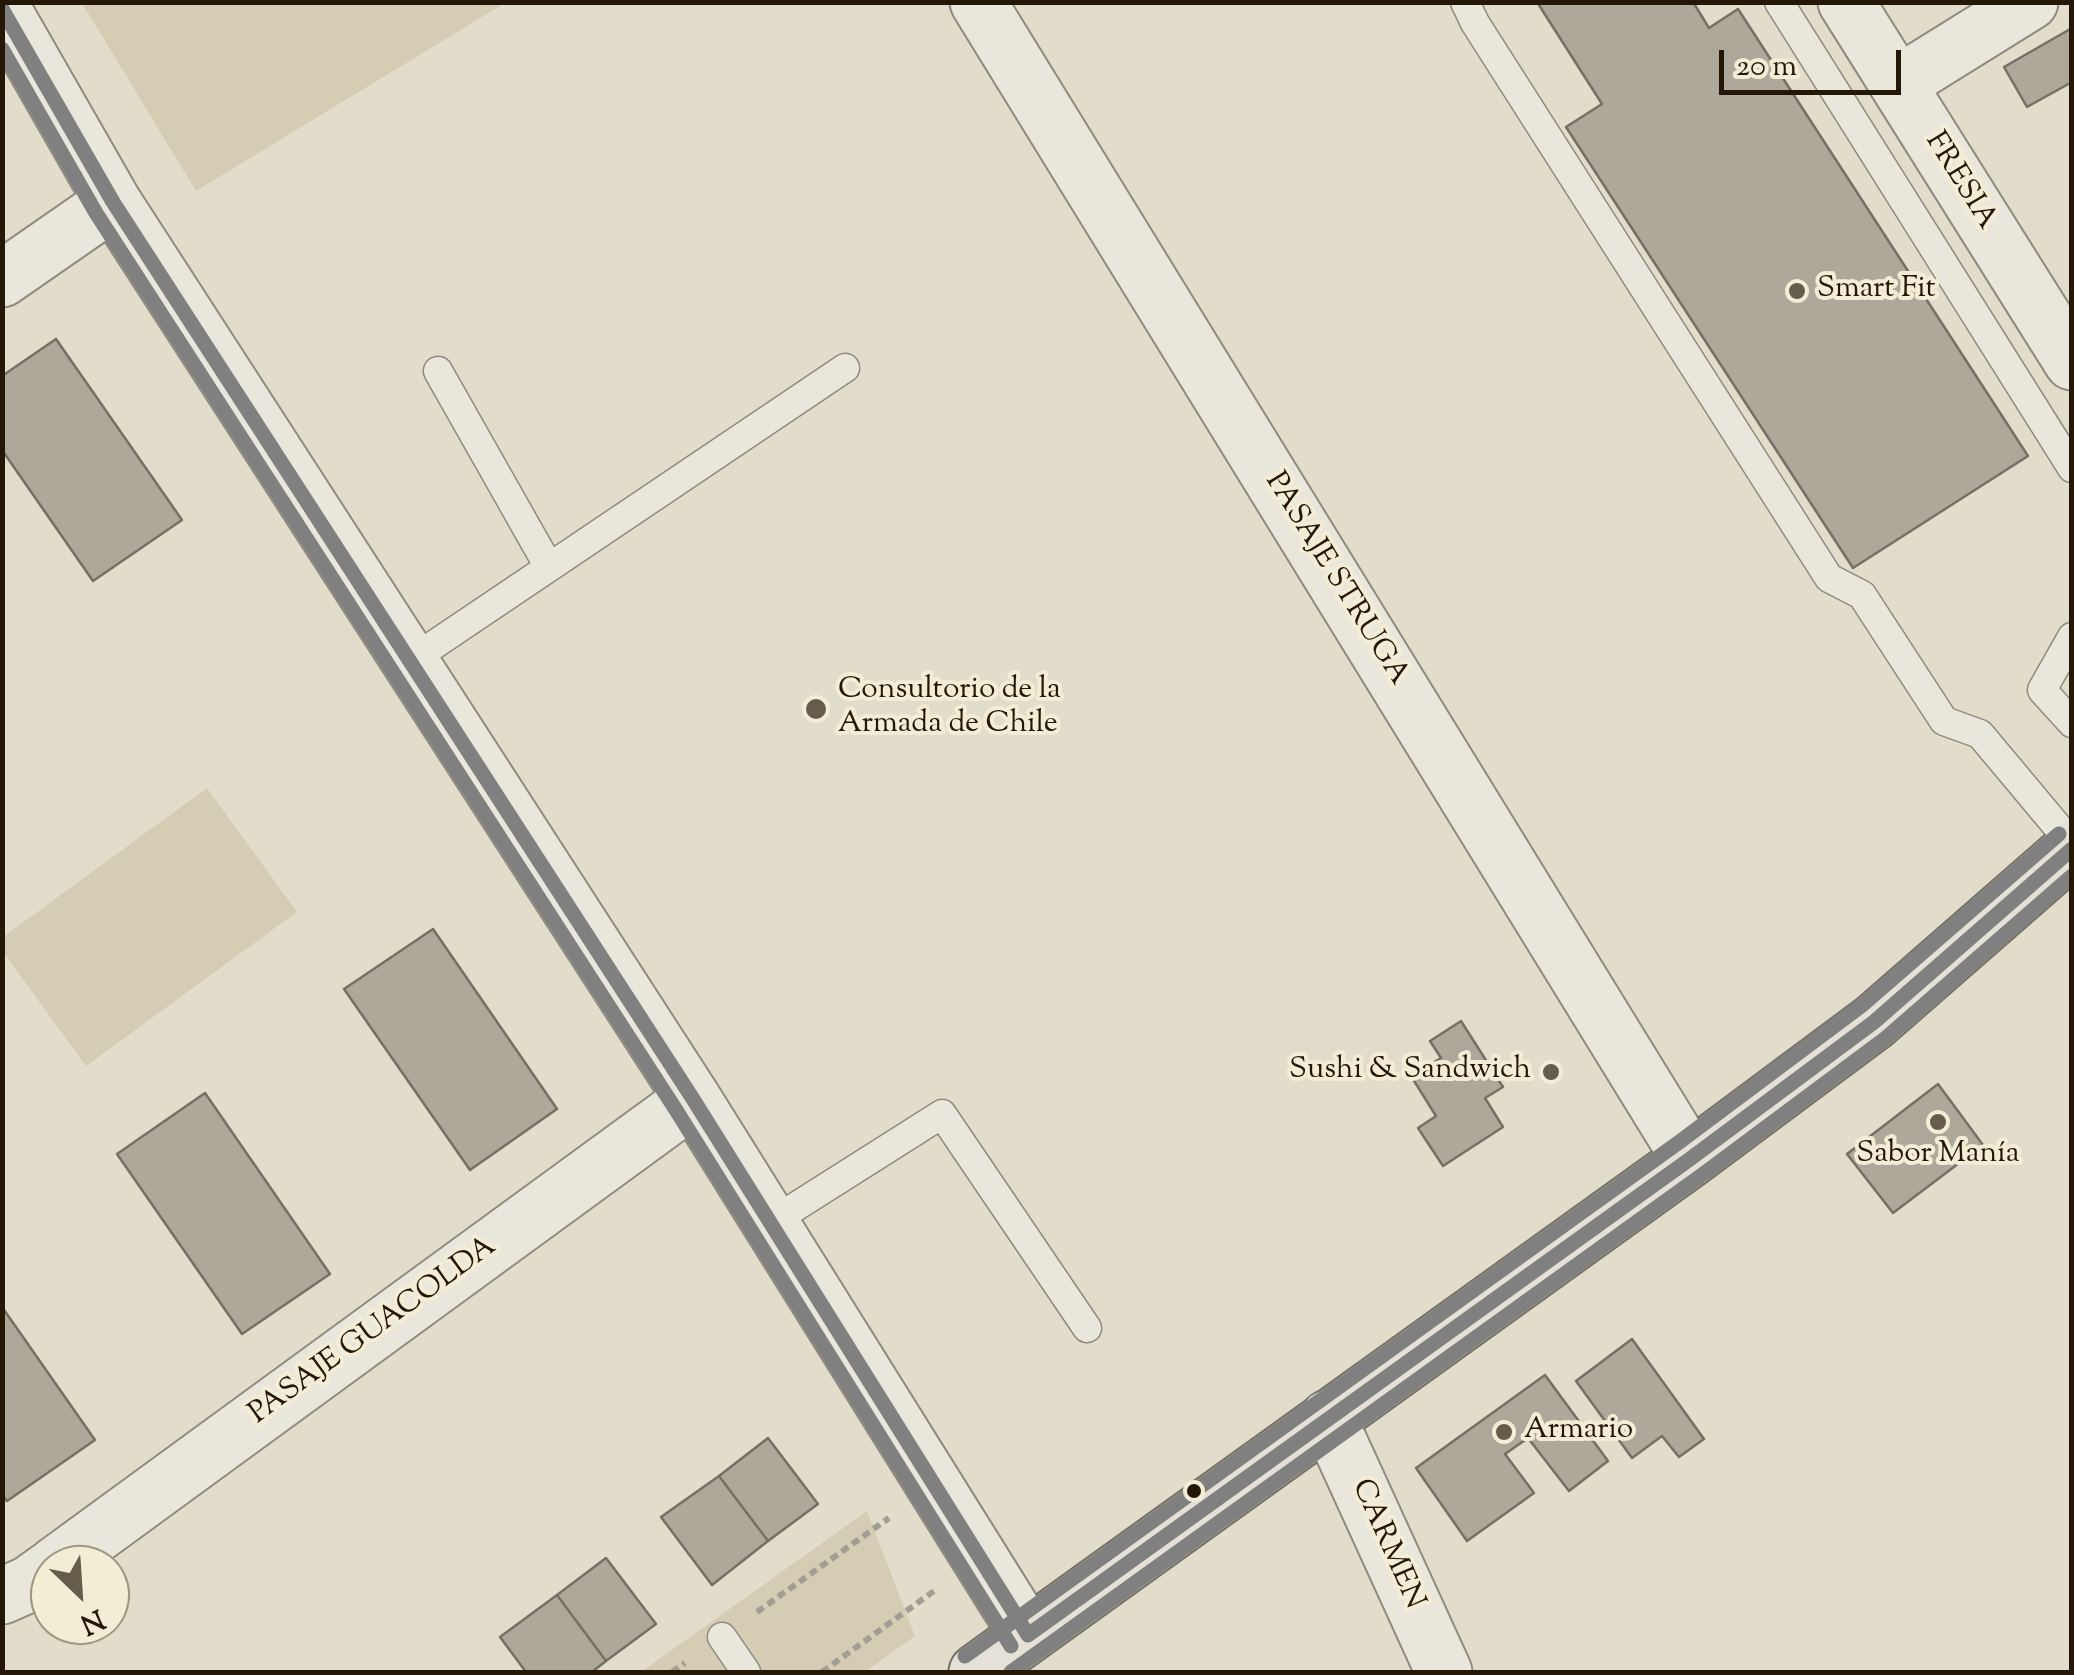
<!DOCTYPE html>
<meta charset="utf-8">
<style>
body{margin:0}
#map{position:relative;width:2074px;height:1675px;overflow:hidden;background:#e2ddca;font-family:"Sorts Mill Goudy",serif}
canvas{display:block}
.frame{position:absolute;inset:0;border:5px solid #241706;pointer-events:none}
.north{position:absolute;left:30px;top:1545px;width:100px;height:100px;box-sizing:border-box;background:#f3edd6;border:2px solid #a09783;border-radius:50%;rotate:155deg;font-size:28px;font-weight:700;line-height:40px;text-align:center;color:#241706}
.north::after{content:'';display:block;margin:auto;width:35px;height:45px;background:#665c4b;clip-path:polygon(50% 0,100% 100%,50% 72%,0 100%)}
.scale{position:absolute;left:1719px;top:50px;width:182px;height:45px;box-sizing:border-box;border:5px solid #241706;border-top:0;padding-left:12px;font-size:30px;line-height:35px;white-space:nowrap;color:#241706;-webkit-text-stroke:8px #f3edd6;paint-order:stroke}
</style>
<div id="map">
<canvas width="2074" height="1675"></canvas>
<div class="frame"></div>
<div class="north">N</div>
<div class="scale">20 m</div>
</div>
<script>
const ctx = document.querySelector('canvas').getContext('2d');
ctx.lineJoin = 'round';
function paint(path, color) { ctx.fillStyle = color; ctx.fill(path, 'evenodd'); }
const poly = rows => new Path2D(rows.map(r => 'M' + r).join(''));
function trace(path, color, width, dash) { ctx.strokeStyle = color; ctx.lineWidth = width; ctx.lineCap = dash ? 'butt' : 'round'; ctx.setLineDash(dash || []); ctx.stroke(path); }
function label(font, color, halo, rows, align = 'center') {
  ctx.font = font + ' "Sorts Mill Goudy",serif'; ctx.lineWidth = 8; ctx.setLineDash([]); ctx.textBaseline = 'middle'; ctx.strokeStyle = halo; ctx.fillStyle = color; for (const [text, x, y, turn = 0] of rows) {
    ctx.save(); ctx.translate(x, y); ctx.rotate((+turn || 0) * Math.PI / 180); ctx.textAlign = isNaN(turn) ? turn : align; if (halo) ctx.strokeText(text, 0, 0); ctx.fillText(text, 0, 0); ctx.restore();
  }
}
const green = poly([
 [82,3,505,3,196,191],
 [207,788,297,912,86,1066,3,952,3,937],
 [867,1511,915,1636,865,1672,641,1672]
]);
const building = poly([
 [1537,2,1693,2,1709,28,1738,9,2028,456,1853,568,1566,127,1602,104,1537,2],
 [2072,28,2072,82,2027,107,2004,67,2072,28],
 [56,339,182,520,93,581,2,450,2,376,56,339],
 [433,929,557,1109,470,1170,344,989,433,929],
 [1461,1021,1503,1087,1485,1098,1503,1127,1443,1166,1418,1128,1436,1116,1411,1076,1441,1058,1430,1041,1461,1021],
 [1938,1084,1983,1145,1893,1213,1847,1154,1938,1084],
 [205,1093,330,1274,242,1334,117,1154,205,1093],
 [2,1307,95,1440,7,1501,2,1495,2,1307],
 [1632,1339,1704,1439,1679,1457,1662,1436,1632,1458,1576,1381,1632,1339],
 [1545,1375,1608,1461,1569,1491,1528,1438,1505,1454,1534,1493,1467,1541,1416,1468,1545,1375],
 [768,1438,818,1504,768,1541,719,1476,768,1438],
 [719,1476,768,1541,712,1585,661,1517,719,1476],
 [606,1558,656,1624,606,1661,557,1595,606,1558],
 [557,1595,606,1661,592,1672,526,1672,500,1637,557,1595]
]);
const path = poly([
 [757,1612,889,1518],
 [672,1672,685,1663],
 [822,1672,934,1591]
]);
const lane = poly([
 [1465,2,1475,23,1829,578,1862,595,1944,721,1980,734,2072,844],
 [1779,2,2072,468],
 [438,371,549,567],
 [2072,637,2042,690,2072,723],
 [410,661,845,368],
 [770,1223,942,1114,1087,1328],
 [722,1637,746,1672]
]);
const street = poly([
 [978,2,1690,1159],
 [1846,2,2072,362],
 [2,8,113,202,693,1099,1028,1635],
 [1898,84,2030,2],
 [2,279,113,202],
 [1328,1418,1444,1672],
 [55,1565,693,1099],
 [2,1596,29,1584,50,1569]
]);
const primary = poly([
 [977,1672,1690,1159,1874,1022,2072,849]
]);
const bus1 = poly([
 [2,9,113,202,693,1099,1028,1635],
 [1028,1635,1690,1159,1874,1022,2072,849]
]);
const bus2 = poly([
 [2,49,96,213,676,1110,1011,1646],
 [1011,1672,1702,1175,1886,1038,2072,876]
]);
const bus3 = poly([
 [965,1656,1678,1143,1861,1006,2059,834]
]);
const markers = [
 [1797,291,10,"#665c4b"],
 [816,709,12,"#665c4b"],
 [1551,1072,10,"#665c4b"],
 [1938,1122,10,"#665c4b"],
 [1504,1432,10,"#665c4b"],
 [1194,1491,9,"#241706"]
];
const streetNames = [
 ["FRESIA",1959,182,58],
 ["PASAJE STRUGA",1335,580,58],
 ["PASAJE GUACOLDA",374,1332,-36],
 ["CARMEN",1386,1545,66]
];
const poiNames = [
 ["Smart Fit",1817,291],
 ["Consultorio de la",838,692],
 ["Armada de Chile",838,726],
 ["Sushi & Sandwich",1531,1072,"right"],
 ["Sabor Manía",1938,1156,"center"],
 ["Armario",1524,1432]
];
paint(green, '#d5cdb3');
paint(building, '#ada89a');
trace(building, '#747064', 2.5);
trace(lane, '#8f8a7e', 31);
trace(street, '#8f8a7e', 59);
trace(primary, '#747064', 59);
trace(path, '#a29e95', 6, [8, 5]);
trace(lane, '#e9e6dc', 28);
trace(street, '#e9e6dc', 55);
trace(primary, '#e5e1d7', 55);
trace(bus1, '#808080', 15);
trace(bus2, '#808080', 15);
trace(bus3, '#808080', 15);
for (const [x, y, r, color] of markers) { const dot = new Path2D(); dot.arc(x, y, r, 0, 2 * Math.PI); ctx.fillStyle = color; ctx.fill(dot); trace(dot, '#f3edd6', 4); }
label('30px', '#241706', '#f3edd6', streetNames);
label('30px', '#241706', '#f3edd6', poiNames, 'left');
</script>
